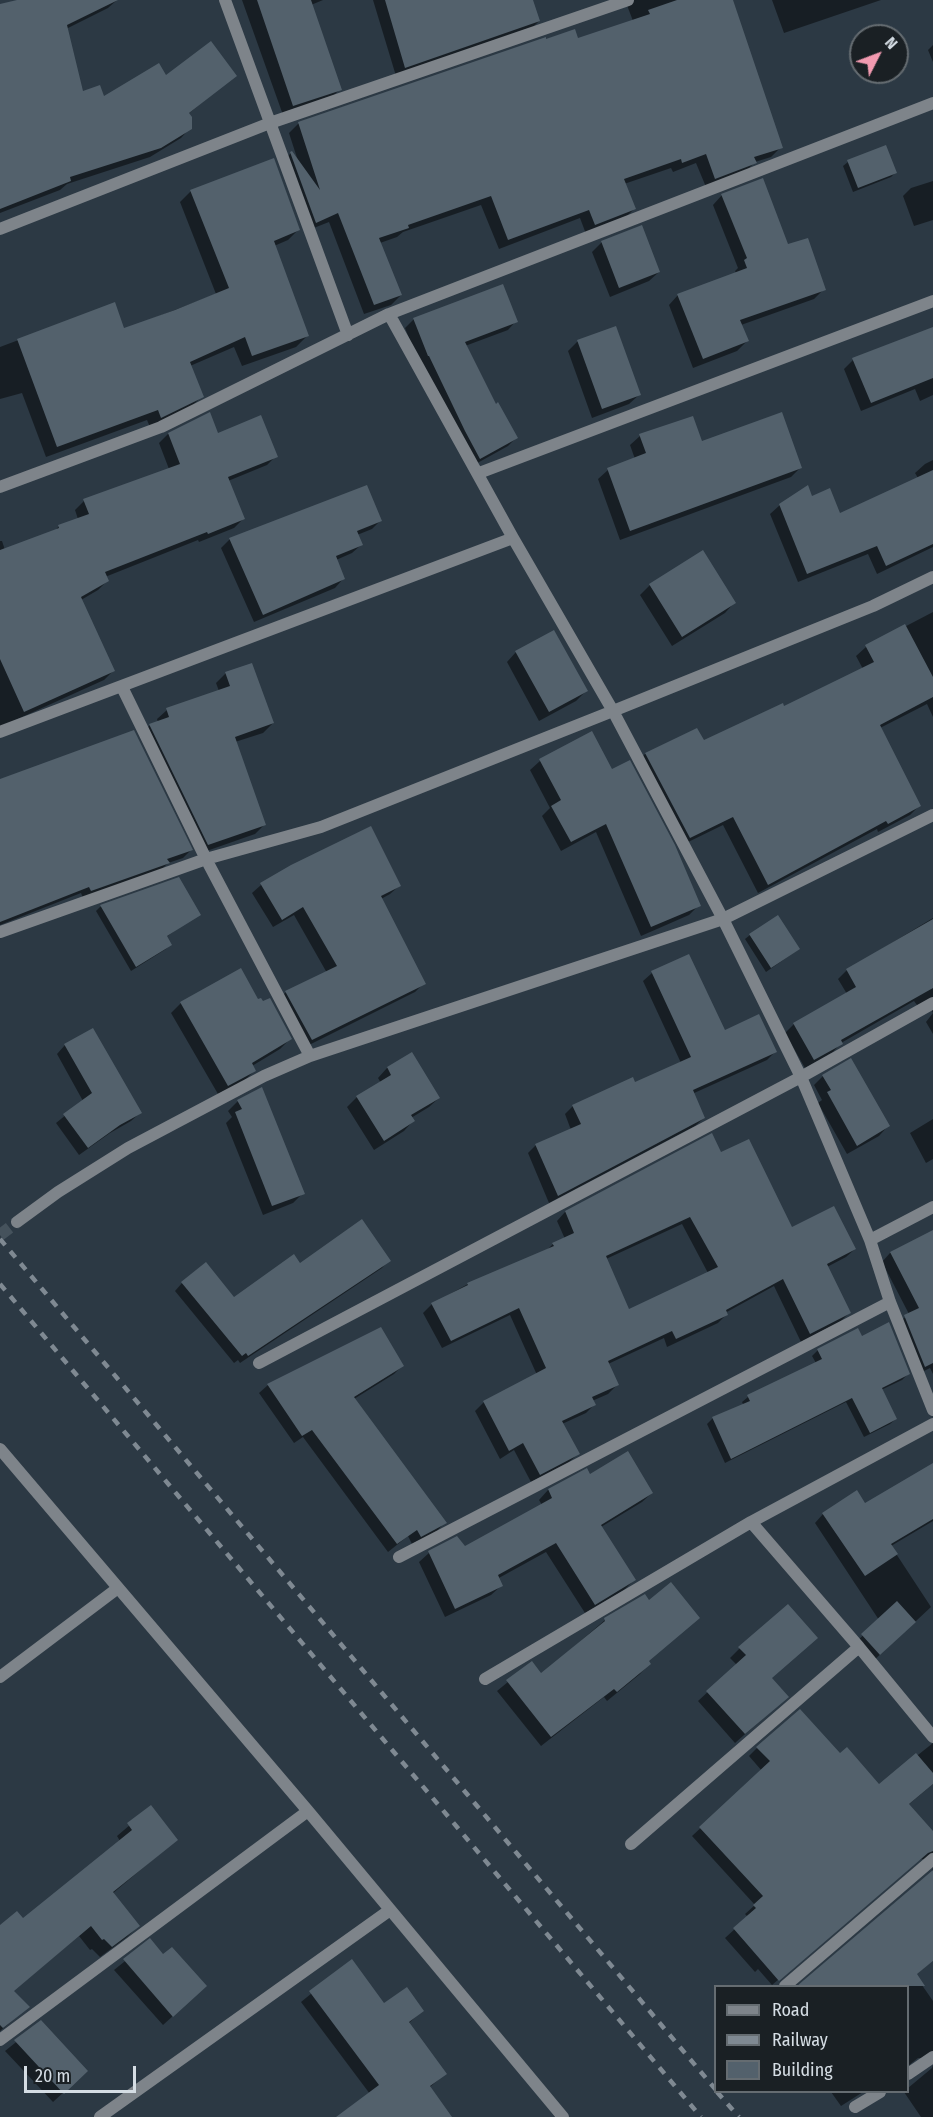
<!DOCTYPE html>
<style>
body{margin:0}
#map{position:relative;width:933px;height:2117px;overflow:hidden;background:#2c3944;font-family:"Fira Sans Condensed",sans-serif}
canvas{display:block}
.legend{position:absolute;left:714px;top:1985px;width:195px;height:108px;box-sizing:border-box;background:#1a2024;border:2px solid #656c71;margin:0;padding:8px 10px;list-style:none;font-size:18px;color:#d5dde4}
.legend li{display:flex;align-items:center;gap:12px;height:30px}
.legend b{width:30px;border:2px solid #656c71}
.north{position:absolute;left:849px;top:24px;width:60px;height:60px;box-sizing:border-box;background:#1a2024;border:2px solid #656c71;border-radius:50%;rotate:48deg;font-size:16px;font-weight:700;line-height:24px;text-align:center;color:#d5dde4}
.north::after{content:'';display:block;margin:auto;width:21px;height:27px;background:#f29ab0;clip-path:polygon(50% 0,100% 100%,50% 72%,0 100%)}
.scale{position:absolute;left:24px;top:2066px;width:112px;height:27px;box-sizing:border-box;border:3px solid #d5dde4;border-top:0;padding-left:8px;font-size:18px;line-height:21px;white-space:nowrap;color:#d5dde4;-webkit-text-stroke:4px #1a2024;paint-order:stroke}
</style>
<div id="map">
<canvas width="933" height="2117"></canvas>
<ul class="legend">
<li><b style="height:8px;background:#7e848a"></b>Road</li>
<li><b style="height:8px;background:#7f8992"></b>Railway</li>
<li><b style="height:16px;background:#53616c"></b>Building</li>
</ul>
<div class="north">N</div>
<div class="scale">20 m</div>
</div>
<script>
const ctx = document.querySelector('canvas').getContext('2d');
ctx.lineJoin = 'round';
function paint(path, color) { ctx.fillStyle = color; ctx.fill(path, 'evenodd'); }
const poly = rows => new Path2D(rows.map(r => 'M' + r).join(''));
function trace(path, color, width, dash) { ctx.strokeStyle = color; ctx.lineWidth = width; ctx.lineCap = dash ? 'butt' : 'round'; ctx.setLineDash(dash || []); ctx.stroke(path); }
const shadow = poly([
 [23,0,117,0,108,8,66,29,82,93,103,98,166,78,235,76,188,114,190,128,181,138,150,157,67,184,60,190,0,213,0,6],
 [242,0,323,0,311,5,340,89,330,99,283,115],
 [373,0,532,0,539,21,529,31,396,76],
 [625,0,732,0,781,147,771,157,755,162,745,172,706,187,696,163,673,172,671,168,624,184,634,209,624,219,586,234,580,218,499,249,481,205,403,232,397,237,380,243,401,295,391,305,364,314,329,222,306,231,281,163,291,153,298,161,289,133,298,124,545,39,545,41,577,40,633,21],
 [772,0,881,0,784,33],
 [933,45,933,62,928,50],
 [848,162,895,173,891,177,853,192,843,166],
 [933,181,933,220,914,226,903,196,911,188],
 [191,191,299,229,288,240,274,246,307,336,296,347,242,366,234,347,190,366,202,396,191,407,150,427,147,420,46,457,22,393,0,399,0,347,114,304,123,330,216,294,180,202],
 [722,195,787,246,824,289,814,299,741,325,747,341,737,351,693,368,669,305,678,295,736,273,735,271,738,268,713,205],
 [602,242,659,272,649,281,610,297,592,252],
 [414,319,516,321,508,330,465,346,495,406,516,438,508,446,472,466,419,363,405,328],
 [615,328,639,395,629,404,592,418,568,351,577,342],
 [933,328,933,395,920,401,915,389,861,411,844,369,853,360],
 [209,414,217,435,276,456,267,465,228,481,243,519,234,528,199,542,198,540,105,577,107,581,98,590,81,600,113,671,104,680,0,727,0,541,2,541,5,550,54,532,59,526,78,519,75,510,84,501,169,469,159,443,168,434],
 [640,436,701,443,800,468,791,477,620,540,598,479,608,470,635,459,630,445],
 [933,460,933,547,877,574,868,554,798,582,770,514,780,505,811,498,839,515,918,478,915,473,925,464],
 [380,521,372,529,357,535,361,545,352,553,336,560,343,579,335,588,254,622,221,548,230,539],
 [650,585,734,603,725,613,672,646,640,595],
 [933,612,933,717,927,704,880,728,919,806,910,815,878,832,877,829,758,893,723,825,680,846,636,763,645,754,697,730,703,742,784,708,863,669,856,656,866,647],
 [516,652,586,691,576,701,539,721,507,662],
 [226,673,273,723,263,733,235,742,264,825,255,834,198,854,141,735,150,725,158,722,157,719,167,710,219,691,216,683],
 [591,733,612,771,699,905,689,915,641,936,596,832,561,851,542,816,550,808,530,770,540,761],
 [0,781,191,850,183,858,168,863,160,871,83,898,81,893,0,925],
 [291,867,399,886,390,894,381,899,424,983,415,992,303,1048,277,1001,286,992,327,973,294,915,273,927,252,893,261,885],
 [178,879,199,914,166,937,170,945,166,949,131,971,96,911,100,907],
 [933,918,933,1013,928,1004,917,1005,914,1001,841,1043,833,1052,805,1068,785,1033,794,1024,847,994,838,979,847,970],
 [750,935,799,949,766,972,745,939],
 [689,956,724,1032,775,1052,767,1060,692,1094,704,1118,695,1126,549,1203,528,1153,536,1145,571,1130,565,1114,573,1106,635,1084,681,1063,643,981,652,973],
 [258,1001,290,1039,280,1049,252,1066,254,1071,244,1081,218,1094,171,1013,181,1003],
 [933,1013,933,1034,926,1022],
 [65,1045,140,1113,131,1121,110,1133,79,1155,56,1123,83,1101,57,1054],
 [412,1054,439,1098,429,1107,411,1118,413,1121,404,1131,374,1150,347,1107,357,1097,381,1083,378,1078,387,1068],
 [823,1076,888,1126,879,1136,847,1154,818,1103,822,1100,814,1085],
 [238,1101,303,1193,293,1203,263,1215,226,1123,232,1117,228,1111],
 [933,1119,933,1159,926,1163,910,1133],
 [712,1135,720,1154,791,1229,855,1249,846,1257,827,1267,849,1313,841,1321,801,1342,774,1286,725,1313,726,1315,718,1323,667,1347,664,1338,608,1364,617,1385,608,1394,592,1401,594,1405,586,1413,562,1424,578,1454,569,1462,531,1482,514,1450,500,1459,475,1411,484,1402,537,1375,510,1315,442,1348,423,1313,432,1304,468,1284,546,1251,553,1244,565,1239,557,1221,565,1212],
 [682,1224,708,1273,628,1311,606,1259],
 [933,1231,933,1374,930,1368,916,1375,896,1325,909,1314,882,1262,890,1253],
 [389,1260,382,1268,240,1363,238,1360,234,1363,175,1291,182,1283,234,1299],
 [380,1329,402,1366,394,1374,354,1399,445,1522,437,1531,412,1544,408,1536,388,1552,303,1437,294,1443,259,1393,268,1385],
 [861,1338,908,1374,902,1380,881,1390,896,1419,890,1424,864,1437,846,1402,725,1463,707,1424,713,1418,744,1406,742,1402,748,1397,816,1363,812,1356,818,1350],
 [933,1464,933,1521,891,1546,931,1607,871,1663,854,1644,879,1620,815,1523,823,1514,865,1505],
 [587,1470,590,1476,652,1493,642,1502,601,1527,634,1580,624,1590,585,1613,546,1552,497,1579,501,1586,491,1595,445,1617,419,1562,429,1553,457,1538,464,1548,542,1505,539,1500,548,1490],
 [648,1603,698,1618,647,1662,649,1664,640,1674,607,1701,604,1697,541,1746,497,1691,531,1663,541,1675,605,1620],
 [740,1648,771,1679,777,1706,735,1743,698,1701,737,1665,730,1658],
 [933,1743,933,1784,908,1805,933,1834,933,1868,930,1862,922,1859,917,1861,772,1985,758,1969,755,1972,725,1938,748,1917,745,1914,755,1905,692,1836,762,1771,749,1756,757,1748,840,1755,879,1786],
 [151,1807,176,1840,112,1894,138,1926,127,1937,100,1957,92,1949,90,1950,79,1936,13,1991,28,2007,0,2031,0,1927,23,1920,120,1841,117,1836],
 [933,1868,933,1961,915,1975,933,2001,933,2065,928,2058,918,2058,908,2066,908,1986,799,1986,931,1874],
 [150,1941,195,1996,163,2025,114,1970],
 [351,1961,384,2005,422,2011,409,2023,445,2074,430,2087,451,2117,339,2117,370,2094,301,2002],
 [41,2022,77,2080,53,2102,5,2051],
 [933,2065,933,2117,921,2117,904,2092,908,2092,908,2088,932,2068],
 [831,2092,863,2092,841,2106]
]);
const building = poly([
 [17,0,118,0,67,25,83,91,100,85,104,96,159,63,166,75,211,41,237,76,189,113,192,117,192,129,161,148,70,177,71,181,0,209,0,4],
 [257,0,311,0,342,90,293,106],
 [385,0,533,0,540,21,405,68],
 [677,0,733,0,783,148,754,157,757,163,715,179,706,154,682,163,681,159,624,179,636,209,595,225,589,210,508,240,491,196,408,225,409,228,379,238,402,295,374,305,338,213,316,223,290,152,292,151,320,190,298,122,546,37,546,39,575,29,578,38,650,14,648,10],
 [886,145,897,173,858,188,847,160],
 [274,158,300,230,274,241,309,336,252,356,245,337,190,362,204,397,161,418,158,410,57,447,17,339,115,302,124,328,175,310,229,288,190,190],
 [763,178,788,244,808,238,826,290,740,320,749,341,703,359,677,294,747,268,744,260,747,258,721,194],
 [642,225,660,272,619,288,601,241],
 [503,284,518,322,465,342,496,404,498,402,518,438,480,459,465,431,429,356,428,356,413,318],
 [616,326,641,395,602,409,577,340],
 [933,327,933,378,871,403,852,358],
 [210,412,218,433,261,415,278,457,228,477,245,519,208,534,207,532,105,572,109,581,81,597,115,671,24,712,0,659,0,550,59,528,58,525,89,514,83,499,180,464,168,433],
 [782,412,802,468,630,531,607,468,646,453,639,434,693,416,702,441],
 [933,470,933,544,886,566,877,546,807,574,779,504,808,485,812,496,830,488,840,513],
 [367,485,382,521,357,531,363,545,336,556,345,579,263,615,229,538],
 [703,550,736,603,682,637,649,584],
 [905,624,933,677,933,697,880,725,921,806,888,824,886,821,768,885,733,817,690,838,645,753,697,728,704,740,783,703,784,706,874,662,865,645],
 [554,630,588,691,549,712,515,651],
 [252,663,274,723,235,737,266,825,208,845,149,724,169,717,166,708,230,686,225,672],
 [134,730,193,850,167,859,170,863,91,891,89,887,0,922,0,779],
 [592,731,612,769,630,760,675,845,701,906,651,927,606,824,571,842,551,806,561,800,539,759],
 [371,826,401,886,381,896,426,984,312,1040,285,991,337,966,303,907,282,920,260,883,291,865],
 [179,877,201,915,167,936,172,945,136,967,100,905],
 [778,915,800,949,771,968,749,934],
 [933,919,933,988,841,1040,843,1044,814,1060,793,1023,856,987,846,969],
 [689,954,725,1030,759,1014,777,1052,693,1090,705,1118,558,1196,535,1144,581,1124,572,1105,633,1077,635,1082,691,1057,651,971],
 [241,968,258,999,261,998,263,1001,270,998,292,1039,252,1063,256,1071,228,1086,180,1002],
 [93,1028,142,1113,120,1125,88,1148,63,1114,92,1093,64,1044],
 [412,1052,440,1098,411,1115,415,1121,384,1141,356,1096,391,1075,387,1067],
 [851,1058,890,1126,857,1146,827,1092,831,1090,822,1075],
 [262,1087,305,1194,272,1206,235,1112,242,1109,237,1100],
 [712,1133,721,1152,749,1139,792,1227,834,1206,856,1249,827,1264,851,1313,810,1334,783,1279,726,1310,728,1315,676,1339,672,1331,608,1361,619,1385,592,1397,596,1405,562,1421,580,1454,540,1475,523,1443,509,1451,483,1401,546,1368,519,1308,451,1341,431,1303,468,1285,467,1283,554,1246,552,1243,574,1233,565,1211],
 [690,1217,718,1267,629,1309,606,1256],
 [362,1219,391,1261,248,1356,246,1353,242,1356,181,1282,206,1262,234,1297,294,1254,300,1263],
 [933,1230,933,1363,925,1367,904,1315,919,1308,890,1252],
 [889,1322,910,1374,882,1388,897,1419,870,1433,852,1398,731,1459,712,1417,750,1401,747,1395,822,1359,817,1349,858,1328,862,1336],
 [381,1327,404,1366,354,1397,447,1523,421,1537,417,1530,397,1544,312,1430,302,1436,267,1384],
 [628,1451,653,1493,601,1525,636,1580,595,1605,556,1543,498,1575,503,1586,455,1609,428,1551,457,1536,465,1546,552,1498,548,1489,587,1468,590,1474],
 [933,1463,933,1519,891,1544,898,1554,865,1576,822,1513,857,1490,865,1503],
 [671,1582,700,1618,649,1661,651,1664,617,1692,614,1689,551,1737,506,1680,532,1661,541,1673,605,1621,604,1618,645,1594,649,1600],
 [897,1601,916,1622,880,1655,861,1634],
 [788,1604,818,1638,772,1678,789,1697,745,1734,706,1691,746,1655,738,1647],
 [800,1709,840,1753,847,1747,879,1784,916,1753,933,1773,933,1784,909,1804,933,1831,933,1851,928,1853,779,1981,733,1928,756,1908,753,1905,763,1896,699,1827,770,1761,756,1747],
 [151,1805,178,1840,113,1892,140,1926,112,1947,104,1939,102,1940,91,1926,14,1991,30,2007,3,2028,0,2025,0,1925,17,1911,23,1918,132,1830,127,1823],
 [933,1870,933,1961,917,1974,925,1986,797,1986],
 [150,1938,163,1954,172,1947,207,1986,173,2017,123,1959],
 [352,1959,384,2003,407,1987,424,2011,409,2022,447,2074,430,2086,452,2117,336,2117,379,2085,309,1991],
 [41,2020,88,2071,64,2094,14,2040]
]);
const streetTunnel = poly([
 [0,1235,17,1222]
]);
const lane = poly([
 [0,1677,118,1588]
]);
const street = poly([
 [225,0,348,335],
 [0,229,270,123,628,0],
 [479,473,933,301],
 [0,487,161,427,389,314,933,103],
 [933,577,873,606,613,711,723,919,801,1077,870,1240,890,1302,933,1410],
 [122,687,206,859,310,1056],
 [0,732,513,538],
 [0,932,206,859,321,827,613,711,513,538,389,314],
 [17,1222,58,1192,128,1148,264,1076,310,1056,723,919,933,815],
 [870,1240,933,1207],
 [259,1363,801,1077,933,1003],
 [0,1449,308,1811,563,2117],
 [751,1522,859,1647,933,1737],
 [399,1557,890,1302],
 [485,1679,751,1522,933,1424],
 [631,1844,859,1647],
 [785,1986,933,1859],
 [0,2040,308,1811],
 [908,2074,933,2057],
 [855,2107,880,2092],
 [100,2117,390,1910]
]);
const rail = poly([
 [0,1239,716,2090],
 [0,1284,701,2117],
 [717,2092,739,2117]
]);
paint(shadow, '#0007');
paint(building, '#53616c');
trace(streetTunnel, '#45525c', 12, [12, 6]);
trace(lane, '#7e848a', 12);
trace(street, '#7e848a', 12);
trace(rail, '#7f8992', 4.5, [8, 8]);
</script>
